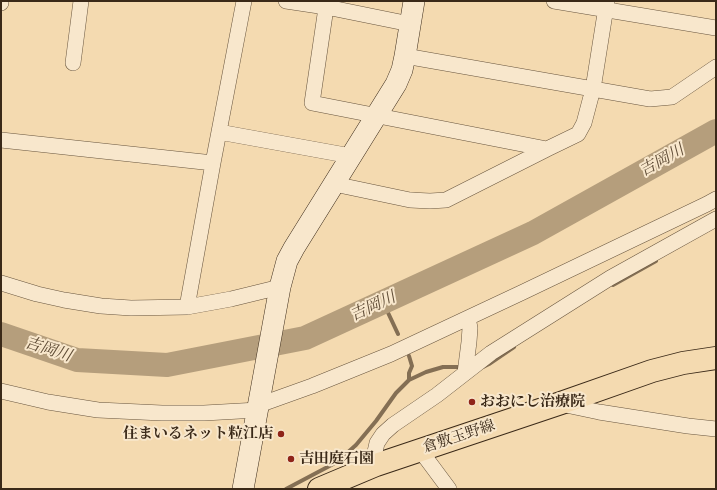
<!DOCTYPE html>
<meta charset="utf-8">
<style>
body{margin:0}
#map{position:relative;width:717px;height:490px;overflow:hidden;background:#f4dab0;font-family:"Gentium Book Plus",serif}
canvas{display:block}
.frame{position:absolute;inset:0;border:2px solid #3a2918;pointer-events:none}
</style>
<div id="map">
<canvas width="717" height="490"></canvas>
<div class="frame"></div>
</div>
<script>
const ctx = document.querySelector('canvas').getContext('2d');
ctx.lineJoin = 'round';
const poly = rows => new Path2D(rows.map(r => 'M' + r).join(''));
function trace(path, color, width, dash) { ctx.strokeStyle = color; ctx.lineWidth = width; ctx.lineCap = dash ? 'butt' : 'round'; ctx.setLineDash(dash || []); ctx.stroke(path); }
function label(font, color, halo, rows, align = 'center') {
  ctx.font = font + ' "Gentium Book Plus","Noto Serif JP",serif'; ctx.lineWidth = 4; ctx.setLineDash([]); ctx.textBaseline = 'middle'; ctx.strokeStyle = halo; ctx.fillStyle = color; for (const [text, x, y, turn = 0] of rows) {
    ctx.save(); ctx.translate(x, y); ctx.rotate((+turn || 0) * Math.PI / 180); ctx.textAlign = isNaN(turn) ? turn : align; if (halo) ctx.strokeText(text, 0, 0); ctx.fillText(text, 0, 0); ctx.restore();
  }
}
const stream = poly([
 [613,285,656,261],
 [383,302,398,334],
 [483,367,489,364,514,347],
 [409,380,409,373,412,366,409,356],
 [286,489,337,462,356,445,376,421,396,393,409,380,426,372,443,367,462,367]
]);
const river = poly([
 [1,334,77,360,167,365,305,338,533,233,716,131]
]);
const street = poly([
 [286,1,326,7,410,24],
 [327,1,312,103,547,149,578,134,584,123,593,89,607,1],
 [554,1,716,28],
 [1,3,1,1],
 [405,56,650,99,672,97,716,67],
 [73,63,81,1],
 [219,132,351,156],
 [1,140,213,163],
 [334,184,410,200,430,201,446,200,547,149],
 [1,283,37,294,64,300,101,306,131,308,187,307,231,299,280,287],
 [187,307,213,163,244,1],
 [465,373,469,342,470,328,468,318],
 [1,391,48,402,98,410,162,413,204,413,258,410],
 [561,404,599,412,688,426,716,429],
 [259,405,312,386,391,354,521,293,707,204,716,199],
 [420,450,449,489],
 [376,465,375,452,377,443,383,434,393,425,437,395,491,353,610,278,716,219]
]);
const secondary = poly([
 [243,489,280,287,287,261,294,248,396,84,402,70,405,56,414,1]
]);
const primary = poly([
 [319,489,376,465,561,403,652,371,683,363,716,358]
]);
const markers = [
 [472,402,4,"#8f2418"],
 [281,434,4,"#8f2418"],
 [291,459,4,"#8f2418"]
];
const poiNames = [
 ["おおにし治療院",480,402],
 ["住まいるネット粒江店",273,434,"right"],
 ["吉田庭石園",299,459]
];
const streetNames = [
 ["倉敷玉野線",459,437,-18]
];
const waterNames = [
 ["吉岡川",662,161,-29],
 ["吉岡川",373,307,-25],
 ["吉岡川",48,350,18]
];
trace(stream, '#846f54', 4);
trace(river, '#b59e7c', 24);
trace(street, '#68553e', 16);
trace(secondary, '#3a2918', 22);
trace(primary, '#3a2918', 24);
trace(street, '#f8e7cc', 15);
trace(secondary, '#f8e7cc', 21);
trace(primary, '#f4dab0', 22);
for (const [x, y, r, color] of markers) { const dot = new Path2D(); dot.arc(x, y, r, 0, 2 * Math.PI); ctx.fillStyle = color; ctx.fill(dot); trace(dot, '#f8e7cc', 1.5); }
label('bold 15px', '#3a2918', '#f8e7cc', poiNames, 'left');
label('15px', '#3a2918', '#f8e7cc', streetNames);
label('italic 16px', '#5f4c36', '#f8e7cc', waterNames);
</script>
